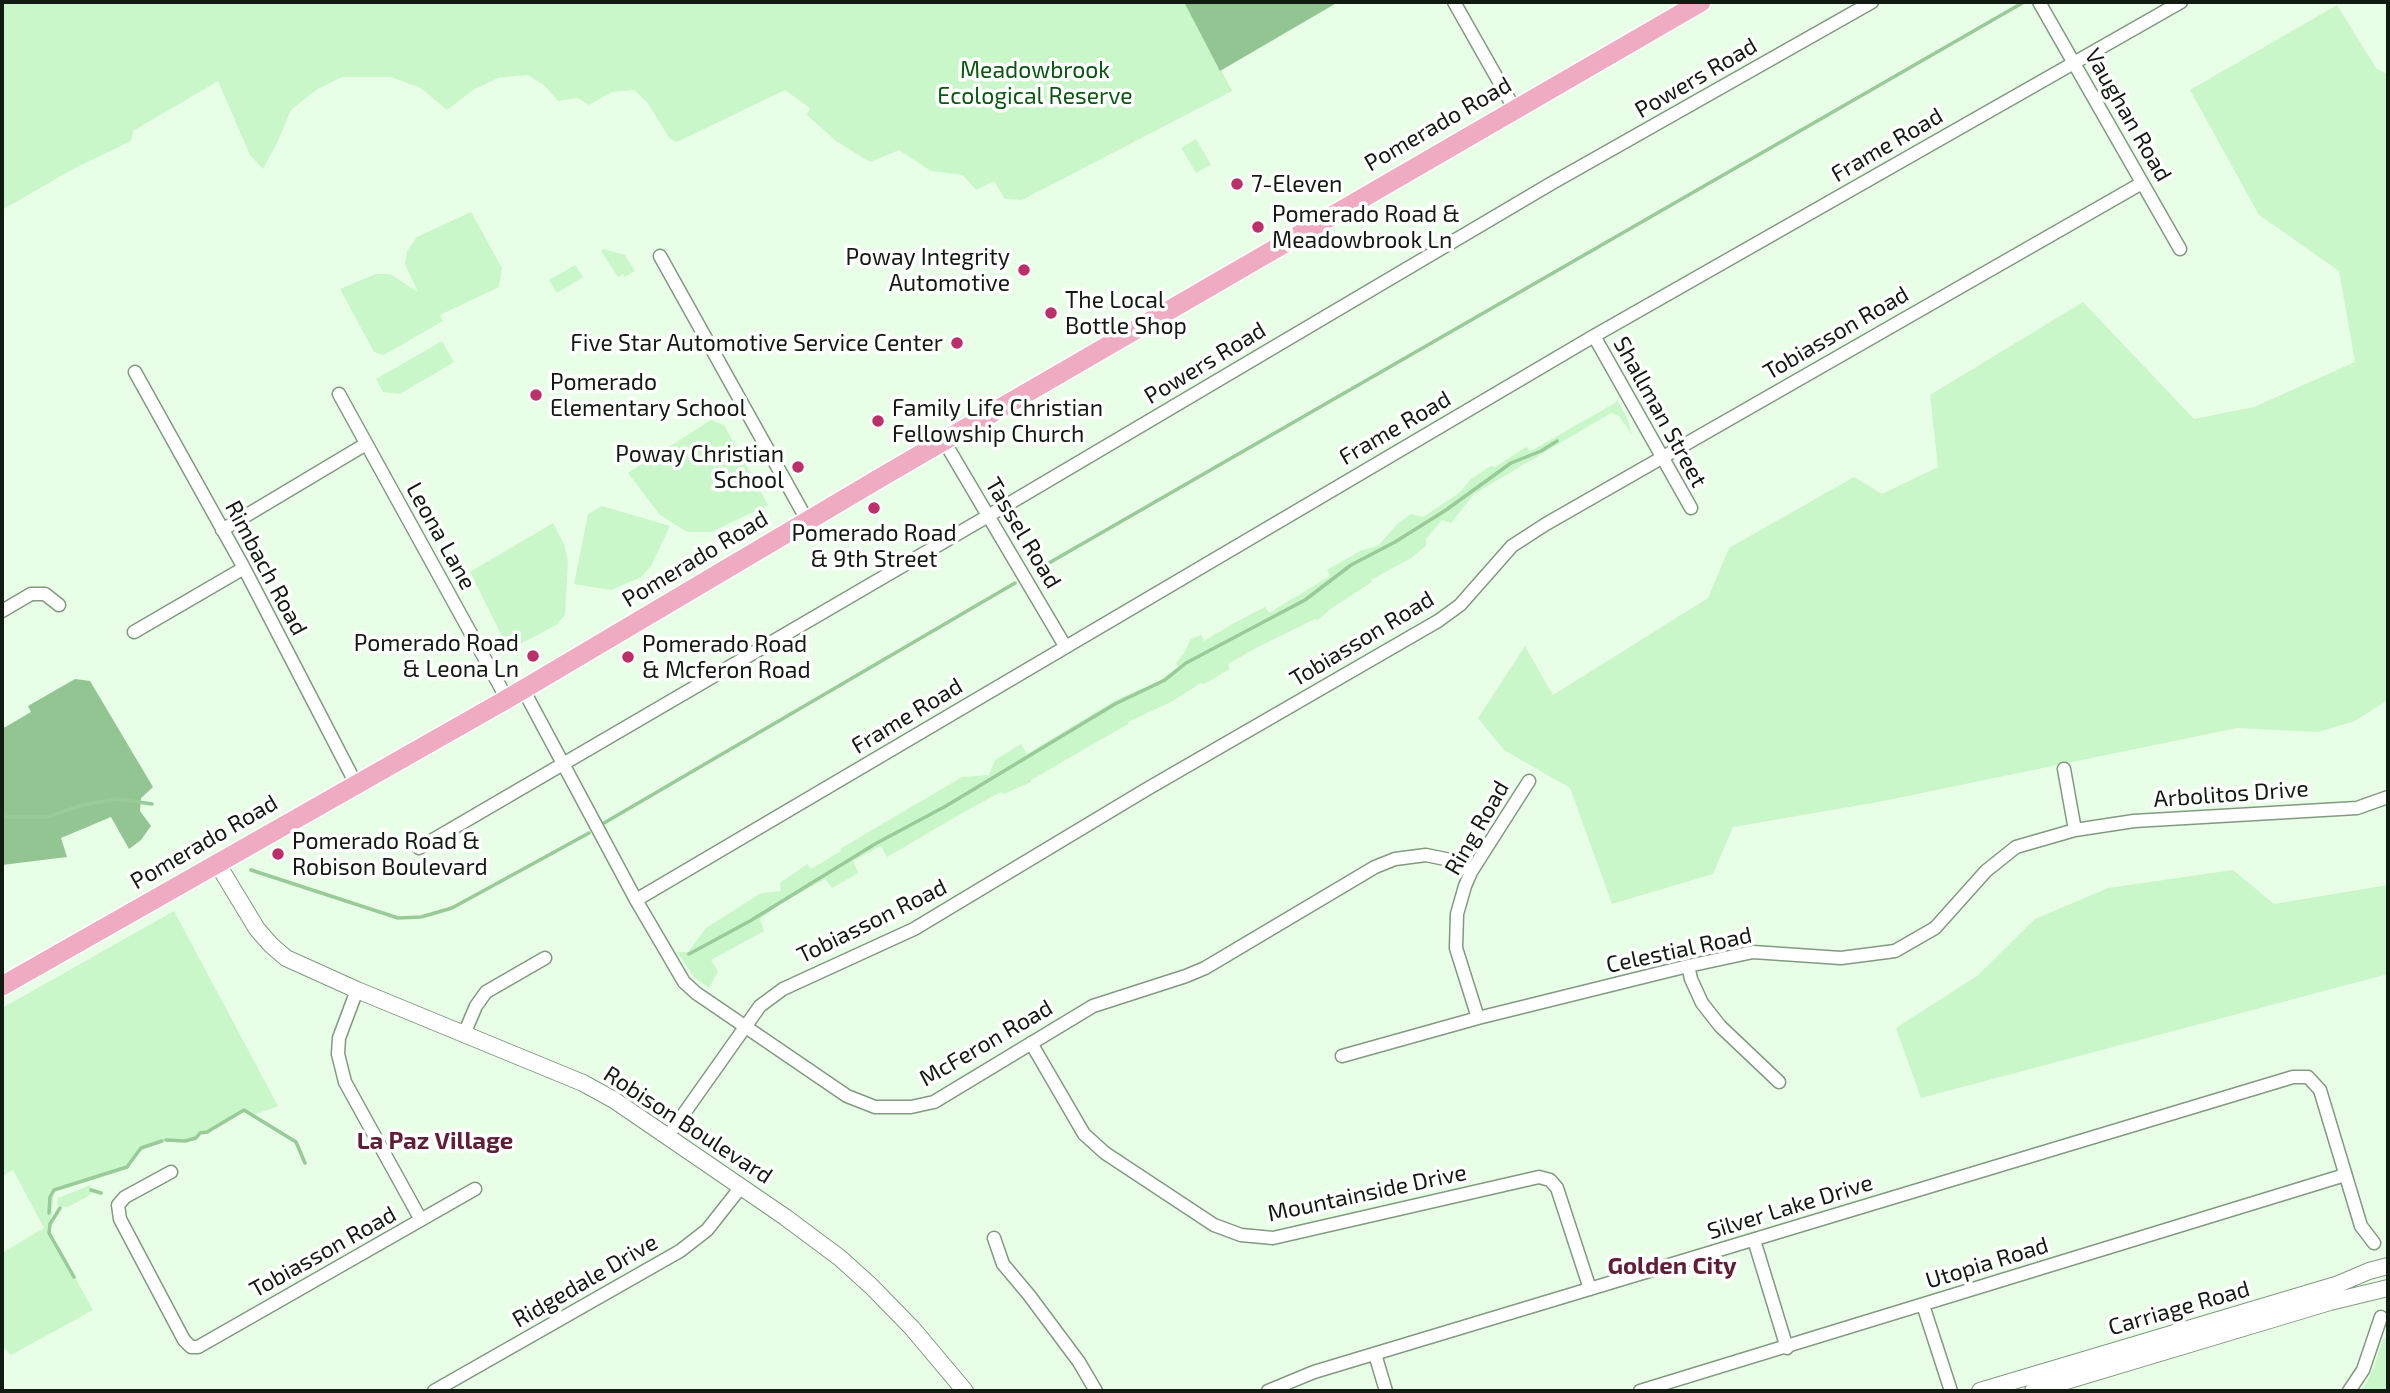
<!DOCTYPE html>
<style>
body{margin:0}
#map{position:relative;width:2390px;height:1393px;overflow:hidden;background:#e8fee7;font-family:"Exo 2",sans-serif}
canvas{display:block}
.frame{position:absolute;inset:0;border:4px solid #121b11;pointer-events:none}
</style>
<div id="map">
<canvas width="2390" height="1393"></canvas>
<div class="frame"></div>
</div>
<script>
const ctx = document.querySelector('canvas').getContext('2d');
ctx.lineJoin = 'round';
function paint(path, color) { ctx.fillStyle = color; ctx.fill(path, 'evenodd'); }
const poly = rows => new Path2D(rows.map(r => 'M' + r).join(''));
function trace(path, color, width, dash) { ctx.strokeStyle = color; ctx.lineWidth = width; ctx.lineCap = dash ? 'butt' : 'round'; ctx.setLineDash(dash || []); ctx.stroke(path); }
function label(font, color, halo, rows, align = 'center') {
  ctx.font = font + ' "Exo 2",sans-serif'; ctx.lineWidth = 7; ctx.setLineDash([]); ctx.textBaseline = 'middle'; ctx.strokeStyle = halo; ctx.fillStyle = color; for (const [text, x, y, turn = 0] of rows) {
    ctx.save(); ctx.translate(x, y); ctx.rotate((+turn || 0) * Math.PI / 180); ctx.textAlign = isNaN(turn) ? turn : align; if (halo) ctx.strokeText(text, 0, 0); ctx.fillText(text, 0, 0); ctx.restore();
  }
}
const green = poly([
 [2,2,1339,2,1221,70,1232,91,1022,200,1005,199,994,181,976,190,963,175,931,171,899,150,870,162,836,141,807,115,810,108,785,90,677,142,670,139,647,102,634,90,612,92,589,105,578,98,558,101,545,86,528,75,498,78,473,90,447,110,421,88,391,77,342,77,316,90,291,110,277,143,263,169,250,155,218,81,133,131,131,141,73,169,2,210],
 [2337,5,2376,68,2388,75,2388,700,2355,721,2318,732,2237,728,1878,802,1733,827,1713,874,1612,904,1570,788,1504,750,1478,718,1525,646,1553,695,1708,598,1729,548,1854,477,1882,494,1938,467,1930,395,2083,302,2194,419,2254,407,2355,362,2339,271,2259,215,2190,90],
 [1196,139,1211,165,1196,173,1181,148],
 [471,212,502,268,499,287,440,315,443,321,384,355,374,352,340,289,376,274,390,274,418,292,405,264,407,251,417,237],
 [603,249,625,255,635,271,625,277,623,274,618,277,601,251],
 [575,265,583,277,557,293,549,280],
 [442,341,454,362,400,394,383,392,376,379],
 [1617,400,1628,420,1632,435,1619,416,1611,413,1474,494,1451,523,1442,520,1426,539,1426,546,1411,558,1371,580,1372,582,1332,608,1318,620,1315,619,1256,648,1228,664,1230,669,1204,684,1201,683,1173,701,1128,722,1128,724,1031,780,1031,782,1004,794,1001,792,971,808,887,857,881,846,853,861,858,873,832,888,825,879,782,903,760,919,764,931,711,960,718,971,709,988,694,977,677,952,688,952,706,928,761,893,781,891,780,883,807,864,811,869,841,851,840,849,962,777,989,775,995,760,1021,744,1027,754,1116,700,1159,681,1178,667,1176,663,1184,653,1191,639,1201,635,1204,641,1234,623,1265,607,1269,613,1330,576,1327,570,1360,551,1379,545,1397,524,1411,514,1423,517,1459,493,1471,479,1491,466,1495,467,1526,447,1531,451,1615,403],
 [711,420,724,425,768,505,711,532,687,532,660,515,628,473],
 [602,506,670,526,651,566,641,577,611,590,574,584,588,514],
 [553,523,564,544,568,561,565,615,556,625,509,650,470,572],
 [2233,870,2274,904,2388,885,2388,974,1921,1098,1896,1028,1977,976,2035,919,2108,888],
 [174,911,278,1106,253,1115,244,1110,207,1132,200,1133,196,1138,185,1141,166,1140,143,1149,127,1167,54,1190,50,1232,93,1310,11,1355,2,1346,2,1253,44,1228,13,1170,2,1176,2,1008],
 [90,1185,92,1193,85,1198,68,1207,57,1206,58,1198],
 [2388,1336,2388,1391,2362,1391,2374,1367,2383,1339]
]);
const forest = poly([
 [1184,2,1338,2,1220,71],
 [75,679,90,681,153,787,141,798,140,811,151,826,141,840,129,849,111,817,61,838,67,857,2,865,2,729,31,712,28,706]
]);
const stream = poly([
 [1035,571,2024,2],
 [2,817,47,817,82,805,117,799,152,804],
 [604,823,1015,583],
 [251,870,398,918,421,917,452,908,589,833],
 [689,954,750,921,875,844,946,806,1115,704,1165,680,1186,663,1305,600,1351,565,1395,542,1446,510,1511,463,1541,451,1557,441],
 [166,1140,185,1141,196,1138,200,1133,207,1132,244,1110,296,1142,305,1163],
 [91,1190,101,1193],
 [60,1208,50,1224,49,1233,74,1277],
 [49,1213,50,1197,54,1190,127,1167,141,1148,162,1141]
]);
const street = poly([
 [1454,2,1514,108],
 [2039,2,2180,249],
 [660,256,807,520],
 [1594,336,1691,508],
 [135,372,244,568,356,784],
 [339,394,507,699],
 [944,441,1065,646],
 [222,530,366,444],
 [2,611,31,594,45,594,59,605],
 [134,632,244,568],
 [523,689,636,900,684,982,696,993,847,1096,875,1107,911,1107,934,1102,1093,1006,1186,976,1205,968,1375,867,1395,859,1426,855,1455,861,1471,872],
 [2064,769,2075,830],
 [419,848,988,516,1552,183,1872,2],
 [636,900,1594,336,2181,2],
 [1688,966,1691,979,1702,1003,1720,1026,1779,1082],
 [357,990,339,1038,338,1054,345,1082,421,1220],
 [1478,1018,1456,948,1457,914,1465,886,1471,872,1529,781],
 [464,1034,476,1006,486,992,545,958],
 [1031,1043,1084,1134,1105,1153,1214,1225,1241,1235,1273,1238,1539,1177,1550,1180,1557,1188,1590,1289],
 [1342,1056,1478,1018,1688,966,1753,952,1841,958,1895,951,1935,928,1986,871,2016,847,2075,830,2134,821,2357,808,2388,797],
 [668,1136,760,1006,783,989,914,929,1147,789,1438,621,1460,605,1512,546,1546,524,2142,183],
 [171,1172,125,1197,118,1205,120,1219,184,1340,191,1347,198,1347,475,1189],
 [994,1238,1003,1264,1029,1295,1079,1362,1096,1391],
 [1754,1240,1787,1348],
 [1923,1305,1951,1391],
 [1375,1354,1386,1391],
 [434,1391,680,1251,707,1230,741,1187],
 [1268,1391,1314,1372,2293,1077,2308,1077,2320,1090,2361,1226,2374,1243],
 [1640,1391,2345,1175],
 [2349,1391,2363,1370,2381,1317]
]);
const secondary = poly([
 [217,863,257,929,271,945,286,958,357,990,583,1083,614,1100,785,1217,840,1258,871,1286,912,1328,965,1391],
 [1980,1391,2336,1285,2369,1271,2388,1266],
 [2033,1391,2330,1302,2388,1288]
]);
const primary = poly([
 [2,986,507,699,885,475,1701,2]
]);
const markers = [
 [1237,184,7,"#bb3069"],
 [1258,227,7,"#bb3069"],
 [1024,270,7,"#bb3069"],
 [1051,313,7,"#bb3069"],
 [957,343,7,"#bb3069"],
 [536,395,7,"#bb3069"],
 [878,421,7,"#bb3069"],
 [798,467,7,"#bb3069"],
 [874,508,7,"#bb3069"],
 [533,656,7,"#bb3069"],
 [628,657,7,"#bb3069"],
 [278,854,7,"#bb3069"]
];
const parkNames = [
 ["Meadowbrook",1035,70],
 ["Ecological Reserve",1035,96]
];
const streetNames = [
 ["Powers Road",1696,78,-30],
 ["Vaughan Road",2128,115,60],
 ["Pomerado Road",1438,124,-30],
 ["Frame Road",1887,145,-30],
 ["Tobiasson Road",1836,333,-30],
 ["Powers Road",1205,363,-31],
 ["Shallman Street",1660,412,61],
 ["Frame Road",1395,428,-30],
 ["Tassel Road",1023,533,59],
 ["Leona Lane",441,536,61],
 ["Pomerado Road",695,559,-31],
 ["Rimbach Road",266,568,62],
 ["Tobiasson Road",1362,639,-31],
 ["Frame Road",907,716,-31],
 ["Arbolitos Drive",2231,794,-4],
 ["Ring Road",1477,828,-60],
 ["Pomerado Road",204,842,-30],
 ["Tobiasson Road",872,921,-26],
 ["Celestial Road",1679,950,-12],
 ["McFeron Road",986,1043,-30],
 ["Robison Boulevard",688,1125,33],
 ["Mountainside Drive",1367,1193,-12],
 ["Silver Lake Drive",1790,1207,-17],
 ["Tobiasson Road",323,1252,-29],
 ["Utopia Road",1987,1263,-17],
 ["Ridgedale Drive",585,1281,-30],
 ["Carriage Road",2179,1308,-16]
];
const poiNames = [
 ["7-Eleven",1251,184],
 ["Pomerado Road &",1272,214],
 ["Meadowbrook Ln",1272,240],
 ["Poway Integrity",1010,257,"right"],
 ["Automotive",1010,283,"right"],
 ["The Local",1065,300],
 ["Bottle Shop",1065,326],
 ["Five Star Automotive Service Center",943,343,"right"],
 ["Pomerado",550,382],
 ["Elementary School",550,408],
 ["Family Life Christian",892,408],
 ["Fellowship Church",892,434],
 ["Poway Christian",784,454,"right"],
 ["School",784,480,"right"],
 ["Pomerado Road",874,533,"center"],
 ["& 9th Street",874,559,"center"],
 ["Pomerado Road",519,643,"right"],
 ["& Leona Ln",519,669,"right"],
 ["Pomerado Road",642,644],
 ["& Mcferon Road",642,670],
 ["Pomerado Road &",292,841],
 ["Robison Boulevard",292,867]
];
const neighbourhoodNames = [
 ["La Paz Village",435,1141],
 ["Golden City",1672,1266]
];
paint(green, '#caf7c9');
paint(forest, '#92c591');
trace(stream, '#98cb97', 3.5);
trace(street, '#819a80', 15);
trace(secondary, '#819a80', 18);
trace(primary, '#fff', 22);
trace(street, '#fff', 12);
trace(secondary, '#fff', 16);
trace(primary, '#efabc1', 19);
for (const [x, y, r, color] of markers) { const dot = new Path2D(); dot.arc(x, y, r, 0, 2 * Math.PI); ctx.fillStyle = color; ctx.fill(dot); trace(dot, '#fff', 2.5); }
label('23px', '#0b5613', '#fff', parkNames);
label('23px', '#121b11', '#fff', streetNames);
label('23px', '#121b11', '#fff', poiNames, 'left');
label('bold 24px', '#611e37', '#fff', neighbourhoodNames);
</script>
